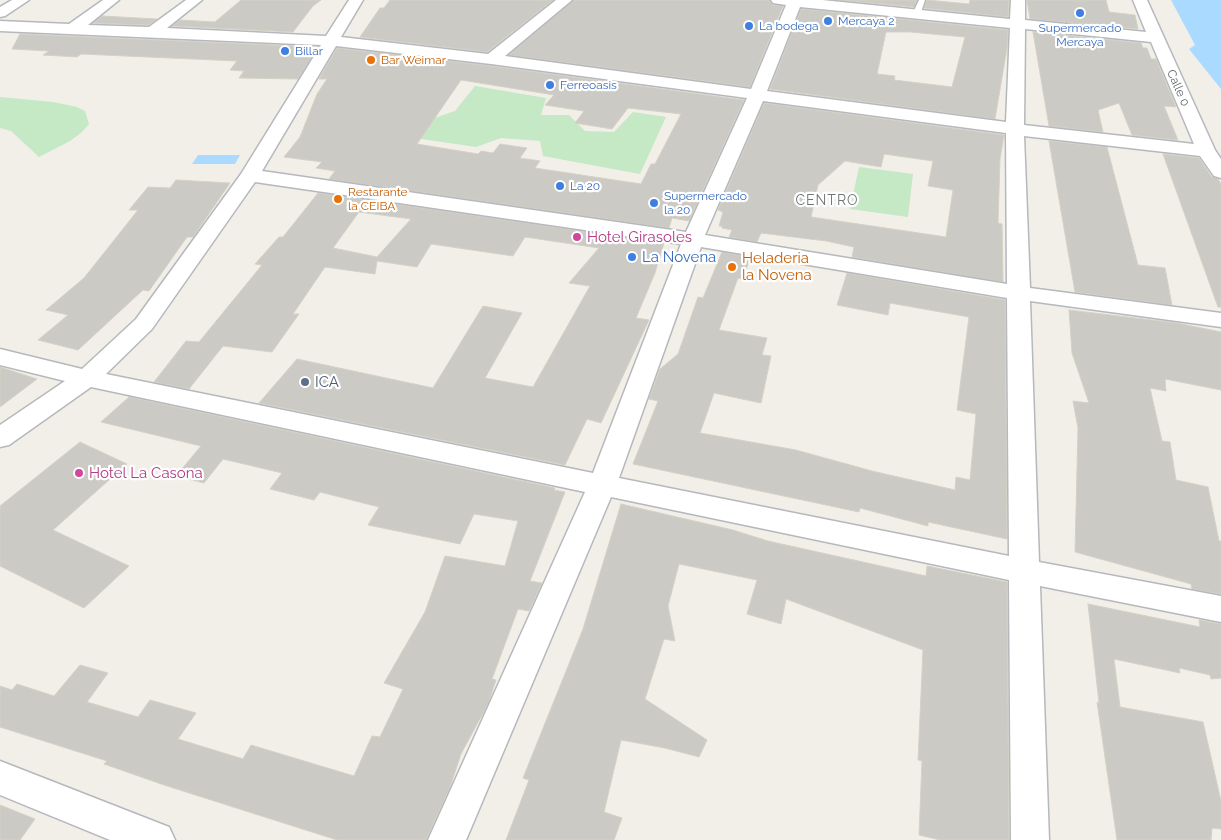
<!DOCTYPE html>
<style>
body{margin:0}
canvas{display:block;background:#f1efe8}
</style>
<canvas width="1221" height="840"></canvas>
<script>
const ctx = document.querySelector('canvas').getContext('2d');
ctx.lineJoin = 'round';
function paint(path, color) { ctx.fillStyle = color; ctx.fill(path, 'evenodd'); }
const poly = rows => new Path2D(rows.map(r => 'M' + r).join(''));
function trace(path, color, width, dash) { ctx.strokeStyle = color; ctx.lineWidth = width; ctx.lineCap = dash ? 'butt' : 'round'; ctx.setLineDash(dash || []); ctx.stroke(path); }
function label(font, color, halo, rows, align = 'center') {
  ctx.font = font + ' Raleway,sans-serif'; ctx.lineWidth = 4.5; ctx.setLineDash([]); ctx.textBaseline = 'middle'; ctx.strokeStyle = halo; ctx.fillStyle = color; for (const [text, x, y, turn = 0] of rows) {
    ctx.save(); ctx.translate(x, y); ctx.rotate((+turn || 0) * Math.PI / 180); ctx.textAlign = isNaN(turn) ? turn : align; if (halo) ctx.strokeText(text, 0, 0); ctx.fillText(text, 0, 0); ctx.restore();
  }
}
const green = poly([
 [475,86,546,98,541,115,569,115,585,131,614,132,633,112,666,117,640,174,543,156,540,141,501,138,476,147,401,136,417,124,455,111],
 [0,97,53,102,77,107,85,111,89,124,81,133,70,141,39,157,11,131,0,128],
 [859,167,913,174,908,217,850,209]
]);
const water = poly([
 [1171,0,1221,0,1221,89,1189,49,1195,45],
 [198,155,240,155,235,164,192,164]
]);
const building = poly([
 [241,0,321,0,313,6,293,32,172,26,180,20,215,22,241,0],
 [390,0,553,0,487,52,360,37,380,8,384,8,390,0],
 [574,0,769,0,773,5,783,6,750,87,509,55,574,0],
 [841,0,917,0,914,7,841,0],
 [927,0,969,4,970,0,1009,0,1008,17,924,8,927,0],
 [1027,0,1106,0,1109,12,1135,15,1138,29,1030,19,1027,0],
 [801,9,1008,30,1007,48,995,119,770,89,801,9],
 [886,32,910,32,965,37,952,87,894,80,895,76,877,74,886,32],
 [102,16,157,19,148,25,93,23,102,16],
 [1033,32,1141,43,1143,48,1147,48,1151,59,1156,59,1176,107,1164,106,1178,140,1132,135,1119,103,1098,110,1103,132,1049,126,1033,32],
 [20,34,318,47,298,79,239,78,244,71,230,70,237,61,81,54,77,57,43,55,49,51,12,49,20,34],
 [337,48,491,66,744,100,689,221,672,218,669,228,329,179,335,171,316,168,322,162,284,157,300,137,317,94,327,79,319,79,337,48],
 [461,80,554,95,545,105,584,111,575,123,612,129,628,108,681,114,655,164,651,164,641,184,535,168,540,161,520,158,527,148,500,144,493,153,481,151,478,154,417,144,461,80],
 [764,103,1004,135,1000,159,998,223,1002,224,1003,282,852,257,854,247,826,241,761,233,757,242,729,237,732,230,722,228,722,226,719,226,723,212,718,210,764,103],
 [884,154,933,161,928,186,953,190,946,237,811,217,818,185,845,161,881,167,884,154],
 [1049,141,1107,147,1138,265,1165,268,1172,305,1075,292,1049,141],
 [1163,154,1199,158,1212,177,1218,179,1221,184,1221,307,1218,307,1163,154],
 [176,180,230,183,193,237,187,237,149,291,143,290,78,350,38,340,68,315,46,310,84,278,138,210,129,210,148,187,170,188,176,180],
 [318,193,664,243,655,273,636,318,649,320,601,423,587,419,565,465,259,403,297,359,433,388,483,306,522,313,485,378,533,387,590,286,569,283,599,248,525,237,513,256,431,244,417,267,377,261,375,274,325,267,293,314,299,314,272,352,223,346,189,389,154,382,186,341,199,342,262,265,255,264,279,237,283,237,318,193],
 [359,212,411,219,377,257,333,248,359,212],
 [722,252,751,257,742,279,738,278,719,330,767,338,762,355,771,356,761,403,714,393,700,433,796,450,872,471,955,490,956,477,970,480,976,414,957,410,969,317,890,303,888,315,837,305,847,273,1005,300,1007,539,928,522,928,526,860,508,859,512,633,464,658,401,649,399,660,369,678,354,698,297,703,298,722,252],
 [1069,310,1177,323,1221,332,1221,390,1165,379,1166,391,1150,388,1162,441,1170,442,1176,480,1208,487,1219,541,1221,541,1221,594,1192,589,1191,584,1075,552,1078,428,1073,401,1089,403,1072,353,1069,310],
 [0,367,37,379,0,407,0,367],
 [129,397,555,488,554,490,565,492,530,581,542,583,529,611,518,609,492,679,496,680,488,704,461,754,450,787,426,840,337,840,164,785,104,764,107,761,0,727,0,686,12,690,17,684,54,696,80,665,108,673,87,702,138,717,150,700,196,713,178,739,243,759,251,745,354,776,372,736,380,737,403,689,384,683,425,612,445,556,505,566,518,521,474,514,460,544,368,525,379,507,320,492,314,500,270,489,282,473,223,459,204,483,176,476,201,446,101,422,129,397],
 [80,442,127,464,53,530,129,566,84,608,0,566,0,506,80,442],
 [621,504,733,530,768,541,926,576,927,566,1007,582,1009,840,940,840,919,835,922,761,918,760,923,650,786,599,781,624,747,614,757,580,679,564,668,606,675,641,664,639,645,699,707,740,699,757,665,748,621,740,604,812,622,818,614,840,506,840,529,780,523,778,583,629,621,504],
 [1088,604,1200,627,1199,620,1221,624,1221,678,1211,679,1210,675,1179,668,1180,673,1114,659,1120,707,1203,722,1221,801,1221,829,1212,828,1211,840,1117,840,1097,702,1099,703,1088,604],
 [0,805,35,819,20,840,0,840,0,805]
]);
const service = poly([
 [919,0,925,0,920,15,916,17,912,15,919,0]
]);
const minor = poly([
 [12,0,29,0,5,16,0,17,0,7,12,0],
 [103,0,119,0,88,25,149,27,186,0,202,0,167,28,326,36,349,0,363,0,341,37,488,54,556,0,572,0,505,56,751,89,786,5,773,3,771,0,822,0,1010,19,1011,0,1025,0,1025,20,1146,32,1133,0,1147,0,1215,150,1221,159,1221,178,1214,176,1200,156,1024,136,1030,288,1221,313,1221,327,1030,301,1039,562,1221,596,1221,622,1040,586,1049,840,1011,840,1009,580,611,497,466,840,428,840,585,492,91,387,9,445,0,447,0,425,65,381,0,365,0,349,82,369,136,319,241,174,321,45,0,31,0,21,69,24,103,0],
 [800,7,1010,28,1006,122,767,91,800,7],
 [1025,29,1151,42,1194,144,1024,125,1025,29],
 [336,46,491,64,747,98,686,232,262,171,336,46],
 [763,101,1006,133,1007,284,705,235,763,101],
 [255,182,681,244,593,473,106,374,152,329,255,182],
 [701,247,1007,298,1009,556,619,478,701,247],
 [0,761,169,827,175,840,110,840,0,795,0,761]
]);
const markers = [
 [1080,13,5,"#3f7fe0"],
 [828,21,5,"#3f7fe0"],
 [749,26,5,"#3f7fe0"],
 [285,51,5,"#3f7fe0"],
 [371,60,5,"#e8710a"],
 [550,85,5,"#3f7fe0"],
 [560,186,5,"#3f7fe0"],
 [338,199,5,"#e8710a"],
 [654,203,5,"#3f7fe0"],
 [577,237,5,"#d1479c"],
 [632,257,5,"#3f7fe0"],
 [732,267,5,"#e8710a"],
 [305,382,5,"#5c6f8a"],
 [79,473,5,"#d1479c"]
];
const farShopnames = [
 ["Mercaya 2",838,21],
 ["La bodega",759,26],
 ["Supermercado",1080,28,"center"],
 ["Mercaya",1080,42,"center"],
 ["Billar",295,51],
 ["Ferreoasis",560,85],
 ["La 20",570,186],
 ["Supermercado",664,196],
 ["la 20",664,210]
];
const farFoodnames = [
 ["Bar Weimar",381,60],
 ["Restarante",348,192],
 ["la CEIBA",348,206]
];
const farStreetnames = [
 ["Calle 0",1178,88,66]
];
const farNeighbourhoodnames = [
 ["CENTRO",827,201]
];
const hotelNames = [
 ["Hotel Girasoles",587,237],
 ["Hotel La Casona",89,473]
];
const shopNames = [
 ["La Novena",642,257]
];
const foodNames = [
 ["Heladeria",742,258],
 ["la Novena",742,275]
];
const serviceNames = [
 ["ICA",315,382]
];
paint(green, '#c5e8c5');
paint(water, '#aadaff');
paint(building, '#cccac5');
trace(building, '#d6d1c6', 1);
trace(service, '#b5b8bc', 3);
trace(minor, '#b5b8bc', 3);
paint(service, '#fff');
paint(minor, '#fff');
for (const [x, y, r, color] of markers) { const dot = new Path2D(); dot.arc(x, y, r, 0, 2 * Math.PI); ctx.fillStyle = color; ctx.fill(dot); trace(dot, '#fff', 2); }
label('12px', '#366cbe', '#fff', farShopnames, 'left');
label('12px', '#c56008', '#fff', farFoodnames, 'left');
label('12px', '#5f6368', '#fff', farStreetnames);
ctx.letterSpacing = '1px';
label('14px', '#70757a', '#fff', farNeighbourhoodnames);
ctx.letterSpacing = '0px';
label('15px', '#b23c85', '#fff', hotelNames, 'left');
label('15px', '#366cbe', '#fff', shopNames, 'left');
label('15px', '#c56008', '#fff', foodNames, 'left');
label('15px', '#4e5e75', '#fff', serviceNames, 'left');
</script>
